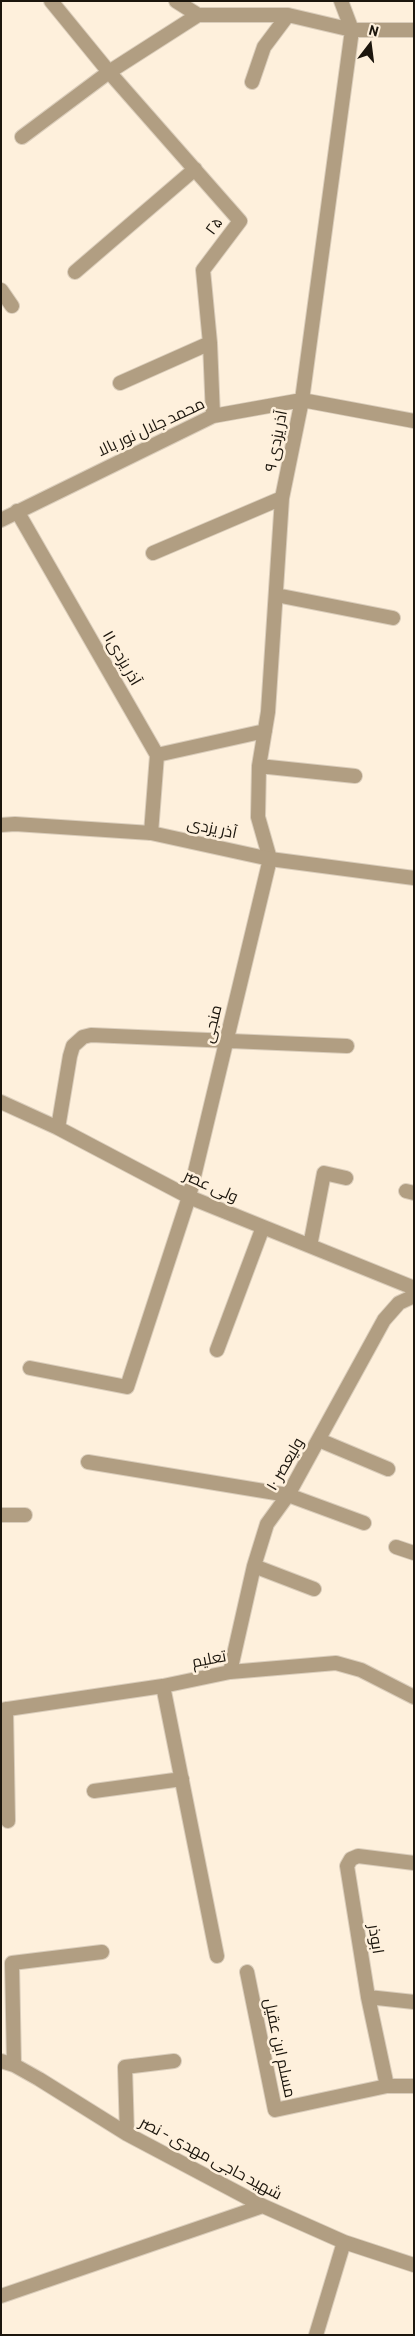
<!DOCTYPE html>
<meta charset="utf-8">
<style>
body{margin:0}
#map{position:relative;width:415px;height:2336px;overflow:hidden;background:#fef0dc;font-family:Barlow,sans-serif}
canvas{display:block}
.frame{position:absolute;inset:0;border:2px solid #1c160d;pointer-events:none}
.north{position:absolute;left:345px;top:20px;width:50px;height:50px;-webkit-text-stroke:4px #fef0dc;paint-order:stroke;rotate:15deg;font-size:14px;font-weight:700;line-height:20px;text-align:center;color:#1c160d}
.north::after{content:'';display:block;margin:auto;width:18px;height:22px;background:#1c160d;clip-path:polygon(50% 0,100% 100%,50% 72%,0 100%)}
</style>
<div id="map">
<canvas width="415" height="2336"></canvas>
<div class="frame"></div>
<div class="north">N</div>
</div>
<script>
const ctx = document.querySelector('canvas').getContext('2d');
ctx.lineJoin = 'round';
const poly = rows => new Path2D(rows.map(r => 'M' + r).join(''));
function trace(path, color, width, dash) { ctx.strokeStyle = color; ctx.lineWidth = width; ctx.lineCap = dash ? 'butt' : 'round'; ctx.setLineDash(dash || []); ctx.stroke(path); }
function label(font, color, halo, rows, align = 'center') {
  ctx.font = font + ' Barlow,Cairo,sans-serif'; ctx.lineWidth = 5; ctx.setLineDash([]); ctx.textBaseline = 'middle'; ctx.strokeStyle = halo; ctx.fillStyle = color; for (const [text, x, y, turn = 0] of rows) {
    ctx.save(); ctx.translate(x, y); ctx.rotate((+turn || 0) * Math.PI / 180); ctx.textAlign = isNaN(turn) ? turn : align; if (halo) ctx.strokeText(text, 0, 0); ctx.fillText(text, 0, 0); ctx.restore();
  }
}
const minor = poly([
 [51,1,109,72,240,221,203,270,210,343,213,416],
 [176,1,198,15,288,15,352,30,414,30],
 [252,82,264,47,288,15],
 [22,137,109,72,198,15],
 [75,272,195,169],
 [1,290,12,306],
 [120,383,210,343],
 [17,511,157,755,151,833],
 [1,520,213,416,302,400,414,421],
 [153,553,282,498],
 [276,595,393,618],
 [157,755,265,731],
 [259,766,355,776],
 [1,1102,58,1128,189,1197,414,1288],
 [58,1128,70,1056,73,1046,83,1037,91,1035,347,1046],
 [406,1191,414,1193],
 [310,1246,324,1173,346,1178],
 [217,1350,263,1227],
 [30,1368,127,1387,189,1197,270,859,258,817,259,766,268,712,282,498,302,400,352,30,341,1],
 [319,1440,388,1469],
 [88,1462,288,1495,364,1523],
 [1,1515,25,1515],
 [396,1547,414,1553],
 [254,1566,314,1589],
 [230,1672,254,1566,267,1524,288,1495,384,1320,399,1303,414,1296],
 [163,1686,217,1956],
 [6,1709,8,1821],
 [1,1710,163,1686,230,1672,336,1663,361,1670,414,1697],
 [94,1791,182,1779],
 [247,1972,275,2110,387,2086,414,2086],
 [368,1997,414,2002],
 [1,2061,14,2065,39,2079,127,2134,263,2206,344,2242,414,2265],
 [14,2065,12,1963,102,1952],
 [387,2086,368,1997,347,1866,351,1859,358,1856,414,1863],
 [127,2134,125,2067,174,2061],
 [1,2296,263,2206],
 [316,2335,344,2242]
]);
const tertiary = poly([
 [1,825,15,824,151,833,270,859,414,878]
]);
const streetNames = [
 ["۲۵",214,226,-53],
 ["محمد جلال نور بالا",151,427,-25],
 ["آذر یزدی ۹",276,441,-79],
 ["آذر یزدی۱۱",122,658,60],
 ["آذر یزدی",212,828,12],
 ["منجی",212,1024,-76],
 ["ولی عصر",211,1186,24],
 ["۱۰ ولیعصر",285,1464,-60],
 ["تعلیم",209,1659,-11],
 ["ابوذر",376,1939,81],
 ["مسلم ابن عقیل",280,2048,78],
 ["شهید حاجی مهدی - نصر",211,2158,28]
];
trace(minor, '#dacdbb', 16);
trace(tertiary, '#dacdbb', 16);
trace(minor, '#b19e82', 14);
trace(tertiary, '#b19e82', 14);
label('16px', '#1c160d', '#fef0dc', streetNames);
</script>
